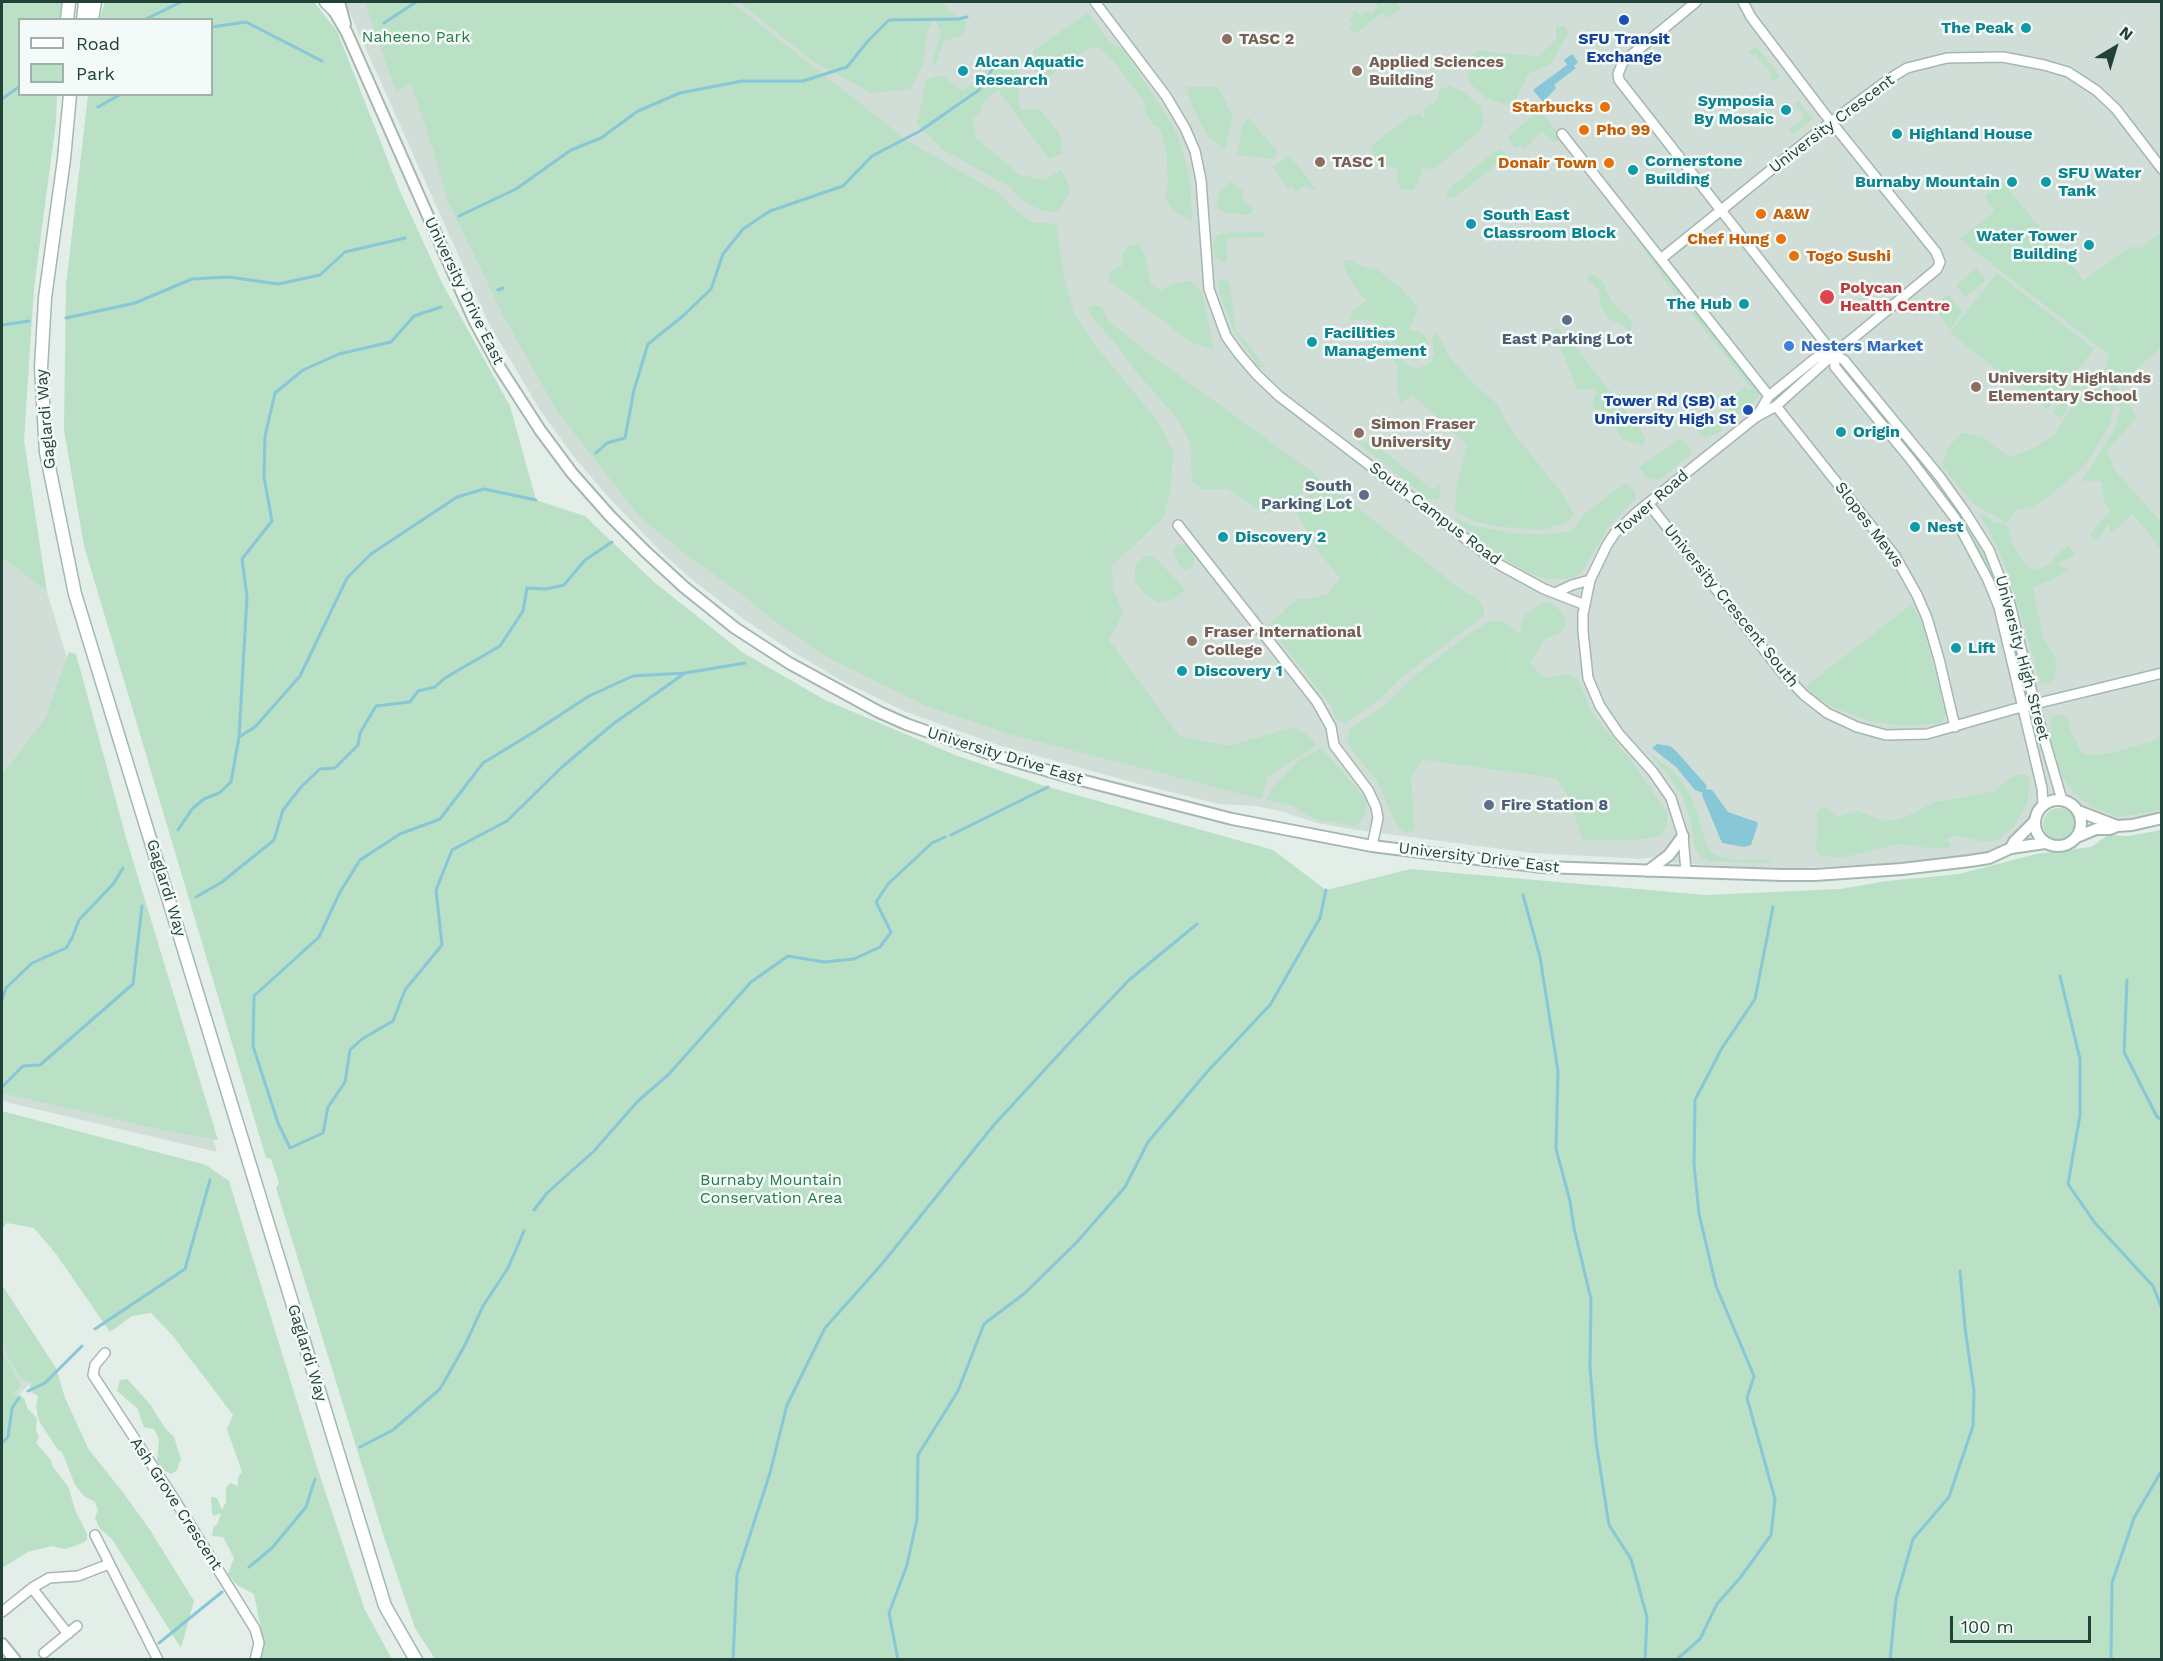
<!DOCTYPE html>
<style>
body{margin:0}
#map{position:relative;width:2163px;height:1661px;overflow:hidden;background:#e3eee9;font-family:"Work Sans",sans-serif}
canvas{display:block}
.frame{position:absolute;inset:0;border:3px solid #214139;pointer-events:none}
.legend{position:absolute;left:18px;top:18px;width:195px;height:78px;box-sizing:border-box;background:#f4faf7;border:2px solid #a0b0ab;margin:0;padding:8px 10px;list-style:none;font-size:18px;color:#214139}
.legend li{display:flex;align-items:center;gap:12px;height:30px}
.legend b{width:30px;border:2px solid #a0b0ab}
.north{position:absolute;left:2085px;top:18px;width:60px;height:60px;-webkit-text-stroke:4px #f4faf7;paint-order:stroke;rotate:38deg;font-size:16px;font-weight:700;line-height:24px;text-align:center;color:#214139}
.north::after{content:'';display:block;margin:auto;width:21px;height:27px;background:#214139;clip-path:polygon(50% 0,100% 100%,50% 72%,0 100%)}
.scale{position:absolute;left:1950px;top:1616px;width:141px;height:27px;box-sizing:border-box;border:3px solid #214139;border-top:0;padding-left:8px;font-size:18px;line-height:21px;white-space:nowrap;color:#214139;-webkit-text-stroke:4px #f4faf7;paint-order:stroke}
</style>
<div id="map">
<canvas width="2163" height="1661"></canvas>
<div class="frame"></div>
<ul class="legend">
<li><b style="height:8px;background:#fff"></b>Road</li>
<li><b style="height:16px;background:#bae0c6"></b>Park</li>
</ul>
<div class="north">N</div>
<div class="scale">100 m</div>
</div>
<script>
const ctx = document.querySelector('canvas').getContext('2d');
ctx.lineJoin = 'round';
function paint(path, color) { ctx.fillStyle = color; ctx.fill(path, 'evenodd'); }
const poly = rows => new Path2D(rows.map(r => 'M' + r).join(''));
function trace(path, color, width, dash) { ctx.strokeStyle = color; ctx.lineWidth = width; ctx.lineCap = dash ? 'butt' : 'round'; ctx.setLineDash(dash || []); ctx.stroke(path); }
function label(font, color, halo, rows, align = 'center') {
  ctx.font = font + ' "Work Sans",sans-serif'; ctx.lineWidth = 5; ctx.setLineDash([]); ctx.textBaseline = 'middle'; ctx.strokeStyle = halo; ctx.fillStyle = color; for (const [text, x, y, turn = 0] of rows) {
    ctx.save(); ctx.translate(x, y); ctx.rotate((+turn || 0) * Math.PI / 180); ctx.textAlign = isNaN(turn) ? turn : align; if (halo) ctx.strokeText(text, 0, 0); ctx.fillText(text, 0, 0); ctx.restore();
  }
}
const built = poly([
 [345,2,2161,2,2161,811,2142,817,2122,819,2106,817,2084,809,2063,791,2038,797,2028,821,2015,836,2003,845,1977,855,1918,862,1785,869,1669,863,1660,856,1641,859,1532,853,1357,830,1317,823,1280,811,1256,806,1219,804,1135,783,998,745,904,711,844,682,796,654,745,620,696,583,661,552,611,500,574,457,540,410,489,324],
 [2,557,47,592,217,1152,2,1101],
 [2,1309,35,1379,2,1411]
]);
const green = poly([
 [2,2,62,2,61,19,20,20,20,94,57,95,56,122,34,288,24,440,47,592,2,557],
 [105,2,314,2,337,31,400,191,442,283,510,406,536,500,585,516,654,582,742,652,825,700,955,755,1048,787,1273,850,1326,890,1410,869,1706,895,1840,889,1887,881,1959,874,2036,854,2091,847,2108,835,2128,836,2161,830,2161,1659,435,1659,415,1628,385,1540,276,1188,279,1183,271,1159,266,1158,84,546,64,430,66,285,88,95,212,94,212,20,100,19],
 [365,2,731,2,908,141,1000,194,1014,209,1032,222,1056,224,1065,281,1074,313,1094,344,1159,423,1173,451,1171,487,1164,517,1112,566,1113,587,1123,614,1109,640,1179,736,1228,746,1294,727,1310,737,1316,746,1267,777,1261,799,1005,733,924,705,825,656,777,623,739,592,689,557,639,516,557,411,504,317,447,199,433,149,411,83,396,92],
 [739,2,942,2,950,12,967,22,964,35,944,41,935,65,932,59,941,32,935,17,927,32,923,65,910,89,872,93,814,62],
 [1379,2,1383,6,1389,2,1395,2,1401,9,1387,18,1382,13,1355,34,1349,27,1353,24,1349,19,1353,16,1352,13,1355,10,1361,16,1368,10,1371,13,1378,7,1376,4],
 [1088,13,1110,43,1122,48,1164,111,1178,136,1190,178,1192,221,1172,210,1165,195,1168,183,1167,162,1166,148,1159,127,1154,126,1145,113,1144,101,1113,61,1098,47,1090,48,1078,54,1041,83,1037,77,1031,57,1034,50],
 [1556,25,1566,27,1568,33,1551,64,1528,74,1515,102,1507,105,1486,98,1469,82,1468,75,1474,53,1480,50,1496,53,1539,56,1556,39],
 [1756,46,1780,76,1773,81,1769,76,1771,74,1755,54,1752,56,1749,52],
 [1004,57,1014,61,1019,69,1018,103,1021,110,1039,109,1060,134,1063,153,1049,159,998,90,983,102,981,111,973,119,976,138,1020,175,1045,180,1061,170,1071,189,1060,209,1053,212,1043,211,1022,201,1009,186,943,150,917,124,926,80,941,75,963,91,983,75,989,63],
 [1450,86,1464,92,1480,106,1484,123,1479,131,1436,168,1422,169,1419,182,1413,190,1402,189,1397,181,1397,168,1379,164,1374,158,1371,146,1410,116,1420,114,1425,122,1423,110,1437,100,1440,89],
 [1186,87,1218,87,1233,117,1225,150,1207,135,1193,108],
 [1798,101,1813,119,1792,134,1788,130,1805,117,1794,103],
 [1536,113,1545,116,1560,137,1558,140,1553,142,1542,131,1524,149,1521,145,1517,148,1513,146,1508,138,1512,133],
 [1248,117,1277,151,1275,159,1237,155,1243,124],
 [1501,149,1507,155,1502,160,1454,198,1447,198,1447,192,1455,184,1494,152],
 [1289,155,1317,190,1304,186,1296,192,1292,186,1288,189,1273,167],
 [1230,182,1242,190,1245,203,1254,209,1252,213,1246,215,1226,213,1216,208,1219,192],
 [2002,182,2084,280,2130,247,2141,248,2161,232,2161,340,2157,352,2116,385,2137,417,2107,451,2115,471,2161,522,2161,549,2133,514,2112,533,2109,532,2110,521,2100,537,2093,539,2090,534,2109,512,2110,508,2104,503,2101,482,2086,480,2080,484,2114,430,2120,410,2117,398,2108,383,2105,370,2109,355,1960,239,1995,211,1984,197],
 [1630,228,1758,387,1759,396,1743,413,1735,415,1726,406,1727,400,1745,387,1750,391,1752,389,1666,282],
 [1263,232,1264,237,1226,238,1227,262,1221,262,1215,257,1213,243,1217,236,1222,233],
 [1139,243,1146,260,1151,284,1161,290,1174,284,1191,281,1202,292,1214,350,1191,342,1108,280,1111,270,1122,266,1123,254,1128,246],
 [1345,260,1350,260,1363,267,1378,270,1402,289,1418,308,1409,331,1419,331,1427,338,1428,347,1425,357,1414,361,1402,353,1378,324,1366,320,1350,320,1353,310,1366,301,1349,279,1343,263],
 [1976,268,1986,280,1965,297,1956,285],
 [1590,273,1603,282,1611,301,1632,321,1631,331,1628,331,1624,325,1610,320,1600,305,1599,291,1587,278],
 [1997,273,2094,349,2047,409,1950,333],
 [1222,279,1229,282,1236,330,1266,367,1259,367,1234,331,1219,291,1218,284],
 [1948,294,1963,312,1950,329,1932,307],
 [1095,305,1102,307,1108,320,1148,353,1311,471,1319,478,1317,483,1303,492,1291,504,1265,514,1228,489,1202,490,1192,481,1190,442,1176,417,1137,373,1116,344,1090,315,1088,307],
 [1558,328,1564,333,1645,436,1644,446,1624,440,1612,424,1607,412,1593,408,1592,405,1597,392,1593,389,1586,390,1576,388,1564,356,1554,337,1553,331],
 [1436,331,1450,358,1475,385,1495,402,1515,435,1561,492,1575,515,1565,523,1542,530,1503,527,1476,522,1454,511,1456,503,1456,489,1467,444,1412,395,1401,404,1397,390,1398,366,1385,352,1383,341,1387,341,1404,363,1415,369,1430,364,1434,355,1432,337],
 [1842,369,1893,426,1961,511,1956,514],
 [2087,375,2096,376,2102,390,2109,396,2113,408,2110,425,2085,465,2053,493,2034,506,2016,511,2006,523,1974,504,1943,467,1946,450,1961,433,1982,436,2009,457,2029,450,2054,436,2072,406,2083,397,2068,403,2064,414,2060,417,2053,412,2075,383,2083,393,2082,384],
 [1711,411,1722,425,1721,431,1717,434,1704,438,1692,425,1702,415,1706,417],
 [1677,440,1683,440,1691,450,1691,454,1662,478,1656,480,1647,478,1639,468],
 [1357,442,1374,444,1432,489,1439,484,1441,488,1439,497,1436,500,1435,498,1428,499],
 [1625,483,1631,487,1636,494,1636,498,1610,524,1581,573,1575,577,1566,579,1546,579,1527,572,1503,558,1457,522,1453,517,1472,525,1515,534,1547,534,1572,531,1583,515],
 [1324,485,1330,486,1467,594,1474,595,1484,607,1484,616,1403,676,1381,698,1345,724,1336,719,1332,707,1268,626,1298,598,1309,599,1327,594,1340,578,1318,551,1296,512,1298,502],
 [1983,514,1992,521,2004,524,2009,529,2013,546,2023,562,2034,570,2051,564,2055,556,2068,546,2074,552,2075,556,2058,563,2058,566,2069,569,2067,572,2033,588,2043,637,2056,660,2055,678,2049,684,2041,683,2008,573,1989,530,1980,516],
 [1964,516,1982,546,2006,606,2025,684,2022,685,1991,580,1978,551,1960,519],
 [1179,544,1185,545,1190,549,1194,559,1192,567,1186,570,1179,565,1173,550],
 [1145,556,1155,557,1185,590,1174,599,1158,603,1143,591,1134,581,1135,566],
 [1544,602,1552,604,1558,609,1566,618,1565,626,1559,634,1545,639,1530,663,1544,678,1568,674,1578,679,1592,713,1633,763,1668,814,1666,826,1660,836,1636,840,1583,840,1567,794,1556,778,1423,760,1411,776,1415,830,1406,833,1398,828,1376,779,1358,758,1347,742,1349,730,1386,704,1413,677,1470,633,1491,621,1503,622,1520,633,1522,620,1526,614],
 [1912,604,1923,626,1946,714,1942,723,1904,726,1869,721,1835,708,1812,695,1806,686],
 [69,652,76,654,127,841,218,1140,158,1129,2,1093,2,775,45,719],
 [2060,714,2069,720,2071,732,2082,753,2091,755,2115,752,2156,740,2161,734,2161,809,2145,813,2118,817,2092,807,2073,792,2060,772,2051,749,2051,717],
 [1321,748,1367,799,1364,816,1356,826,1315,819,1291,805,1267,800,1271,790,1299,760],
 [1647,751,1669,768,1682,782,1693,800,1707,846,1711,852,1718,856,1734,860,1771,860,1769,863,1709,861,1701,857,1695,848,1691,823,1683,797,1668,775],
 [2022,774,2029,777,2028,802,2014,826,1999,839,1985,842,1955,835,1946,840,1951,845,1948,848,1928,848,1901,844,1840,858,1819,855,1816,849,1818,821,1816,814,1820,809,1827,808,1837,817,1858,811,1884,821,1895,820,1915,813,1932,803,1995,791,2009,778],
 '2043 824a16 16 0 1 1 32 0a16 16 0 1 1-32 0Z',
 [2,1111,206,1165,229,1181,317,1467,365,1610,392,1659,260,1659,261,1629,254,1594,237,1585,228,1574,234,1558,223,1537,212,1536,213,1528,218,1523,221,1513,214,1516,212,1513,211,1497,217,1498,222,1510,226,1502,226,1488,230,1483,238,1486,238,1477,242,1472,227,1429,233,1415,173,1336,151,1313,132,1316,110,1332,56,1254,34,1228,7,1223,2,1228],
 [2,1285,56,1368,65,1398,89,1450,122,1491,150,1530,194,1601,181,1648,112,1539,100,1529,95,1518,98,1510,95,1502,84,1496,75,1485,62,1452,58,1450,39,1421,36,1406,38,1396,29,1391,31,1382,22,1379,8,1359,2,1336],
 [2,1355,9,1363,21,1386,12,1395,20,1395,24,1398,28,1409,37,1418,36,1430,39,1437,36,1443,51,1460,53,1467,69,1488,75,1510,87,1534,87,1540,83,1543,66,1549,51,1546,28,1552,2,1568],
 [127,1379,150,1404,165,1428,174,1437,181,1459,177,1470,172,1474,164,1471,157,1461,159,1439,154,1429,144,1427,137,1408,117,1391,120,1380]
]);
const water = poly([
 [1572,54,1578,62,1574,66,1576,68,1554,85,1556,88,1543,102,1533,90,1567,65,1564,60],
 [1657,744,1670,746,1676,751,1707,786,1705,789,1712,790,1728,812,1757,822,1758,824,1751,845,1744,847,1722,843,1702,795,1703,793,1695,790,1676,767,1652,748]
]);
const stream = poly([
 [144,20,181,2],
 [384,23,416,2],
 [212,27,246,22,322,61],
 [2,99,20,86],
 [98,107,121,94],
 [459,216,516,189,571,150,601,138,638,111,680,93,742,81,803,81,847,67,867,42,889,20,958,19,967,17],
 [498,290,503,288],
 [66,318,135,303,192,279,229,277,278,284,320,275,345,252,405,238],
 [2,325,29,321],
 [596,453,607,443,625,438,634,390,648,344,683,316,711,289,723,254,743,229,770,211,843,186,872,156,920,131,979,90,993,68],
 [685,673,613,724,562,767,507,821,452,850,436,890,442,945,405,990,393,1021,362,1039,350,1050,345,1082,328,1107,323,1133,290,1148,278,1123,253,1046,254,996,319,937,340,892,360,860,400,834,440,819,483,763,534,732,589,696,633,676,685,673,745,663],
 [239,737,247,597,242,559,272,521,264,477,265,436,275,393,303,370,339,354,391,342,414,316,441,307],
 [178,830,192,809,204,799,219,793,231,782,239,737,255,727,300,676,347,578,371,554,457,497,484,489,536,500],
 [951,835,1048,787],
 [1523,895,1540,957,1558,1071,1556,1149,1570,1201,1574,1228,1591,1299,1590,1366,1596,1442,1609,1525,1631,1559,1647,1617,1645,1660],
 [196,897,222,882,274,840,283,810,301,787,320,769,335,768,358,745,360,733,376,706,410,702,418,691,435,687,445,678,500,646,523,611,527,588,546,589,564,585,585,560,612,542],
 [2060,976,2080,1059,2080,1115,2068,1184,2095,1223,2153,1286,2162,1309],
 [2127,980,2124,1052,2157,1117,2162,1119],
 [2,1000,6,988,32,963,66,948,72,938,79,920,114,883,123,868],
 [2,1087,23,1066,40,1065,133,984,142,906],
 [534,1210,547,1193,594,1151,637,1102,669,1074,751,982,788,956,824,962,854,959,880,947,891,932,876,902,888,884,932,843,945,837],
 [95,1329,185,1269,210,1180],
 [28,1391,45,1383,82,1346],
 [2,1443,8,1437,12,1408,19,1398],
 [360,1447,393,1430,440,1389,465,1345,483,1306,508,1268,524,1231],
 [249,1567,272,1548,306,1507,315,1479],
 [159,1643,222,1592],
 [733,1660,737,1575,770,1473,787,1405,825,1328,882,1264,993,1126,1072,1040,1129,980,1197,924],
 [898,1660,889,1613,907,1565,917,1519,918,1455,958,1391,984,1324,1025,1293,1077,1242,1125,1187,1148,1142,1207,1072,1270,1005,1320,918,1326,890],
 [1676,1660,1700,1639,1717,1604,1740,1578,1771,1535,1775,1499,1747,1398,1754,1376,1716,1286,1699,1214,1694,1164,1695,1100,1722,1048,1755,999,1773,907],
 [1890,1660,1896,1599,1913,1539,1949,1497,1973,1426,1974,1391,1965,1328,1960,1271],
 [2111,1660,2112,1583,2134,1518,2162,1470]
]);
const minor = poly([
 [1095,2,1166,96,1185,128,1195,151,1201,180,1209,289,1226,336,1239,354,1257,375,1279,396,1500,565,1544,589,1585,605],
 [1696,2,1623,62,1618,74,1619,80,1821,338,1834,354,1844,360,1940,477,1965,512,1989,550,2010,604,2039,721,2062,800],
 [1562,134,1769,396],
 [1662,258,1819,131,1889,79,1907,68,1947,58,2003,57,2044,65,2068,72,2097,91,2116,109,2162,169],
 [1834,354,1835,367,1911,460,1955,518,1988,580,1999,607,2042,788,2043,805],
 [1776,406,1895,556,1917,595,1927,618,1939,659,1955,727],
 [1757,416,1769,396,1817,357,1834,354],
 [1648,503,1780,670,1804,695,1827,713,1857,727,1886,735,1927,734,2014,709,2162,673],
 [1178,525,1317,702,1331,727,1334,745,1368,790,1376,807,1378,818,1372,846],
 [1555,593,1572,585,1590,580],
 [1686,872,1683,836,1671,798,1653,772,1619,734,1600,706,1588,678,1583,631,1583,614,1590,580,1607,545,1615,533,1636,513,1756,417,1776,406,1834,354,1937,269,1940,262,1936,252,1824,113,1751,17,1743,2],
 [105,1353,95,1365,93,1375,171,1494,255,1629,259,1643,255,1660],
 [95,1535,158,1660],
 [32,1588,68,1634],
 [2,1612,32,1588,49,1578,78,1576,109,1564],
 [44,1653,77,1626]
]);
const tertiary = poly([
 [339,2,345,24],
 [330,4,347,33,474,320,500,368,540,430,572,473,610,516,646,552,684,587,735,628,789,663,879,712,906,724,996,756,1077,779,1232,819,1372,846,1542,867,1782,875,1815,875,1902,869,1970,861,1989,858,2011,848,2045,843],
 '2035 823a23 23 0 1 1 46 0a23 23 0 1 1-46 0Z',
 [2078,811,2117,826],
 [2077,837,2096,829,2110,829,2117,826,2132,825,2162,818],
 [2011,848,2014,842,2034,822],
 [1648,871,1669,855,1683,836],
 [2,1644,15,1660]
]);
const secondary = poly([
 [326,2,334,10],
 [67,20,69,2],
 [83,20,85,2],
 [92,20,95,2],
 [70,94,64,159,45,298,41,368,46,452,75,594,385,1606,416,1660]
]);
const markers = [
 [1624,20,6,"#1a4fb4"],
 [2026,28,6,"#0f9aa8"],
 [1227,39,6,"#8d6e63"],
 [963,71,6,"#0f9aa8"],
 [1357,71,6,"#8d6e63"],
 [1605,107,6,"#e8710a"],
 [1786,110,6,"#0f9aa8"],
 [1584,130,6,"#e8710a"],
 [1897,134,6,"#0f9aa8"],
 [1320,162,6,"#8d6e63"],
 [1609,163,6,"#e8710a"],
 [1633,170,6,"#0f9aa8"],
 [2012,182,6,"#0f9aa8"],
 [2046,182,6,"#0f9aa8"],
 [1761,214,6,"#e8710a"],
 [1471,224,6,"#0f9aa8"],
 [1781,239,6,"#e8710a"],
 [2089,245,6,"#0f9aa8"],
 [1794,256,6,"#e8710a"],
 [1827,297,8,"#e0444e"],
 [1744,304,6,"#0f9aa8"],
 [1567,320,6,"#5c6f8a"],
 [1312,342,6,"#0f9aa8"],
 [1789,346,6,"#3f7fe0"],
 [1976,387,6,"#8d6e63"],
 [1748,410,6,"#1a4fb4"],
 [1841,432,6,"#0f9aa8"],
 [1359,433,6,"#8d6e63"],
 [1364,495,6,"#5c6f8a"],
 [1915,527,6,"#0f9aa8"],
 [1223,537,6,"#0f9aa8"],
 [1192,641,6,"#8d6e63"],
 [1956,648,6,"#0f9aa8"],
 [1182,671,6,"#0f9aa8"],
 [1489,805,6,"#5c6f8a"]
];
const cultureNames = [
 ["The Peak",2014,28,"right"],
 ["Alcan Aquatic",975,62],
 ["Research",975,80],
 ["Symposia",1774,101,"right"],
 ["By Mosaic",1774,119,"right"],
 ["Highland House",1909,134],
 ["Cornerstone",1645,161],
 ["Building",1645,179],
 ["SFU Water",2058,173],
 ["Tank",2058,191],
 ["Burnaby Mountain",2000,182,"right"],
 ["South East",1483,215],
 ["Classroom Block",1483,233],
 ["Water Tower",2077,236,"right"],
 ["Building",2077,254,"right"],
 ["The Hub",1732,304,"right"],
 ["Facilities",1324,333],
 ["Management",1324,351],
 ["Origin",1853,432],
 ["Nest",1927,527],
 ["Discovery 2",1235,537],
 ["Lift",1968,648],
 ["Discovery 1",1194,671]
];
const parkNames = [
 ["Naheeno Park",416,37],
 ["Burnaby Mountain",771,1180],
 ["Conservation Area",771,1198]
];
const educationNames = [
 ["TASC 2",1239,39],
 ["Applied Sciences",1369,62],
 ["Building",1369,80],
 ["TASC 1",1332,162],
 ["University Highlands",1988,378],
 ["Elementary School",1988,396],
 ["Simon Fraser",1371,424],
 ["University",1371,442],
 ["Fraser International",1204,632],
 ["College",1204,650]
];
const transitNames = [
 ["SFU Transit",1624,39],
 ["Exchange",1624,57],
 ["Tower Rd (SB) at",1736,401,"right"],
 ["University High St",1736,419,"right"]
];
const foodNames = [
 ["Starbucks",1593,107],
 ["Pho 99",1596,130,"left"],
 ["Donair Town",1597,163],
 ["A&W",1773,214,"left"],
 ["Chef Hung",1769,239],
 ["Togo Sushi",1806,256,"left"]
];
const streetNames = [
 ["University Crescent",1832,124,-37],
 ["University Drive East",464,291,64],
 ["Gaglardi Way",46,419,-95],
 ["Tower Road",1652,503,-41],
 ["South Campus Road",1435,514,37],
 ["Slopes Mews",1869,525,53],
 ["University Crescent South",1731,606,51],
 ["University High Street",2022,658,75],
 ["University Drive East",1005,756,17],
 ["University Drive East",1479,858,7],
 ["Gaglardi Way",166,888,73],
 ["Gaglardi Way",307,1353,73],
 ["Ash Grove Crescent",176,1504,57]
];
const healthNames = [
 ["Polycan",1840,288],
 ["Health Centre",1840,306]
];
const serviceNames = [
 ["East Parking Lot",1567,339],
 ["South",1352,486,"right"],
 ["Parking Lot",1352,504,"right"],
 ["Fire Station 8",1501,805,"left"]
];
const shopNames = [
 ["Nesters Market",1801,346]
];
paint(built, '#d1ded8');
paint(green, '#bae0c6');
paint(water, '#87c7d7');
trace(stream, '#87c7d7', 3);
trace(minor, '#a5b7b1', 12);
trace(tertiary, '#a5b7b1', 14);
trace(secondary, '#a0bab2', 15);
trace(minor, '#fff', 9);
trace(tertiary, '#fff', 10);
trace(secondary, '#fff', 12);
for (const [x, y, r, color] of markers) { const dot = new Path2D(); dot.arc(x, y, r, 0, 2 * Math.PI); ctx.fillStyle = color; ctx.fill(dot); trace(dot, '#f4faf7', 2); }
label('bold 16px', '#0d838f', '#f4faf7', cultureNames, 'left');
label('16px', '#287b4b', '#f4faf7', parkNames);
label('bold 16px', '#785e54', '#f4faf7', educationNames, 'left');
label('bold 16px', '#164399', '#f4faf7', transitNames);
label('bold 16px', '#c56008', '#f4faf7', foodNames, 'right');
label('16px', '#214139', '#f4faf7', streetNames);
label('bold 16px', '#be3a42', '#f4faf7', healthNames, 'left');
label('bold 16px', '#4e5e75', '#f4faf7', serviceNames);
label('bold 16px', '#366cbe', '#f4faf7', shopNames, 'left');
</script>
